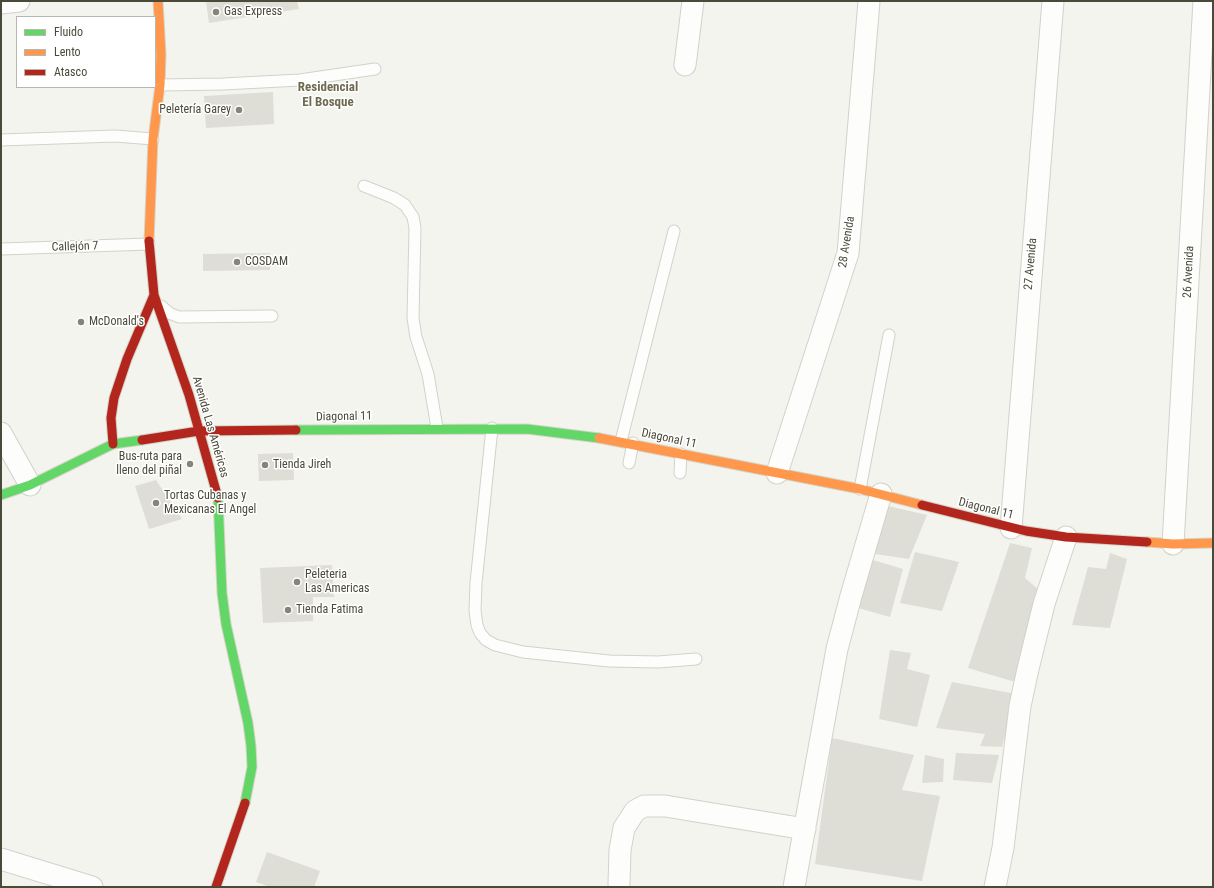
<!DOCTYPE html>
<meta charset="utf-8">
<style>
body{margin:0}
#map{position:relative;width:1214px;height:888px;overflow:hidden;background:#f4f4ee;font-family:"Roboto Condensed",sans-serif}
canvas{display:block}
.frame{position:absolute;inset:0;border:2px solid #4b4939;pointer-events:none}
.legend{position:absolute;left:16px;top:16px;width:140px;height:72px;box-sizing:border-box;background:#fff;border:1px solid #b7b6b0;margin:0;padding:5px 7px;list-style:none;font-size:12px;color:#4b4939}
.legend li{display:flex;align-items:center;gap:8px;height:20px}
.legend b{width:20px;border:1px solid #b7b6b0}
</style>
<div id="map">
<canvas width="1214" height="888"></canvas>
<div class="frame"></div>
<ul class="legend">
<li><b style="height:5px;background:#63d668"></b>Fluido</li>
<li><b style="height:5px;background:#ff974d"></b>Lento</li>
<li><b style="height:5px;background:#b3261e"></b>Atasco</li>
</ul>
</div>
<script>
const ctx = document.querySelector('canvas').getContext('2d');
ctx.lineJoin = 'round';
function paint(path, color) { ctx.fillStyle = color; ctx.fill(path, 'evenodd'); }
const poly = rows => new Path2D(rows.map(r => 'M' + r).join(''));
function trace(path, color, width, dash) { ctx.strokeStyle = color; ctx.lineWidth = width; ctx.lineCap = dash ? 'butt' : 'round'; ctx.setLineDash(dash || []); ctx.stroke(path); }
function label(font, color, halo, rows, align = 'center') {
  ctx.font = font + ' "Roboto Condensed",sans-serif'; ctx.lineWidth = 3; ctx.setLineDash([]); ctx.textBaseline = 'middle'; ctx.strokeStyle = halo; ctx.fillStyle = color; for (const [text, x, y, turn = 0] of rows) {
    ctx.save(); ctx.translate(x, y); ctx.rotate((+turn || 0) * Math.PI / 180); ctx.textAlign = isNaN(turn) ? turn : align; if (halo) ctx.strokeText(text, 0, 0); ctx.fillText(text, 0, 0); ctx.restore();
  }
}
const building = poly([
 [206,1,297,1,299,9,209,23],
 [273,92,274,124,206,128,204,96],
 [270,253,270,270,203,271,203,254],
 [293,453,294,480,259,481,258,454],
 [156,480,182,519,149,529,135,486],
 [888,506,927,515,909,559,875,554],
 [1010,543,1032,548,1025,578,1040,591,1015,682,968,668],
 [915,552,959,562,942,611,900,603],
 [1110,553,1127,559,1110,628,1072,625,1088,567,1106,569],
 [873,560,903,569,890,617,858,608],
 [332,565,334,597,313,597,313,621,263,623,260,568],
 [890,650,911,653,907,669,930,675,917,727,879,719],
 [952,682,1016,694,1002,747,980,746,985,734,936,728],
 [832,738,914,755,902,790,940,796,922,881,815,864],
 [956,753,999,755,992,783,953,780],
 [925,755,944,759,943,782,922,783],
 [267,852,320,871,314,887,270,887,256,882]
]);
const lane = poly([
 [160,85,223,84,300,80,375,69],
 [1,140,115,136,153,139],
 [364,186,394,198,405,205,413,217,415,228,413,318,416,337,428,374,437,428],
 [1,249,149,244],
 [161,306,169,313,179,317,272,316],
 [492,428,476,583,475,611,477,625,480,633,486,640,495,645,523,652,609,661,658,662,696,659],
 [621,441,674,231],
 [629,463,633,443],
 [680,473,681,454],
 [860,489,889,335]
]);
const street = poly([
 [1,3,19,1],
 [685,65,693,1],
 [1,433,30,485],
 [777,473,848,253,869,1],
 [1011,528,1053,1],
 [1173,544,1204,1],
 [1,859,92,887],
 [619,884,620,850,624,828,635,811,644,806,665,806,805,829],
 [794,887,837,649,851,596,881,494],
 [995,887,1003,848,1020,706,1028,669,1044,604,1066,537]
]);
const fast = poly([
 [296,430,527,429,599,438],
 [1,495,30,485,113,444,142,440],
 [218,498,222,593,226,624,248,723,251,746,252,767,245,803]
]);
const slow = poly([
 [149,241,153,139,160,85,161,54,158,1],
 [599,438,860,489,922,505],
 [1147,542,1173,544,1213,543]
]);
const jam = poly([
 [149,241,154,295,189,395,218,498],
 [142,440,199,431,296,430],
 [113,444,111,418,114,398,127,359,154,295],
 [922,505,1026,531,1066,537,1147,542],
 [216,887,245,803]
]);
const markers = [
 [216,12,4,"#868578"],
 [239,110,4,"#868578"],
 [237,262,4,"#868578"],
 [81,322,4,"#868578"],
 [190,464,4,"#868578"],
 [265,465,4,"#868578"],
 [156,503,4,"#868578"],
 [297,582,4,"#868578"],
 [288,610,4,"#868578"]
];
const poiNames = [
 ["Gas Express",224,12],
 ["Peletería Garey",231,110,"right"],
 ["COSDAM",245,262],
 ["McDonald's",89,322],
 ["Bus-ruta para",182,457,"right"],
 ["lleno del piñal",182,471,"right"],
 ["Tienda Jireh",273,465],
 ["Tortas Cubanas y",164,496],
 ["Mexicanas El Angel",164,510],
 ["Peleteria",305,575],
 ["Las Americas",305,589],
 ["Tienda Fatima",296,610]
];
const streetNames = [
 ["28 Avenida",847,242,-81],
 ["Callejón 7",75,247,-2],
 ["27 Avenida",1031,264,-85],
 ["26 Avenida",1189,272,-87],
 ["Diagonal 11",344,417,-1],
 ["Avenida Las Américas",210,427,74],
 ["Diagonal 11",669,439,12],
 ["Diagonal 11",986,509,14]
];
const neighbourhoodNames = [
 ["Residencial",328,88],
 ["El Bosque",328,103]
];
paint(building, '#deddd6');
trace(lane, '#d2d2cb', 13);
trace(street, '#d2d2cb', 23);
trace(fast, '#d4d4c7', 11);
trace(slow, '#d4d4c7', 11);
trace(jam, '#d4d4c7', 11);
trace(lane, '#fdfdfc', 11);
trace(street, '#fdfdfc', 21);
trace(fast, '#63d668', 9);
trace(slow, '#ff974d', 9);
trace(jam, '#b3261e', 9);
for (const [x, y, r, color] of markers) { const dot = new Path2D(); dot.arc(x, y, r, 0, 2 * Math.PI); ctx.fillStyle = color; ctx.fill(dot); trace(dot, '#fff', 1.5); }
label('12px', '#4b4939', '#fff', poiNames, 'left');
label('12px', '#4b4939', '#fff', streetNames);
label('bold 13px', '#6e6a50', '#fff', neighbourhoodNames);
</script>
